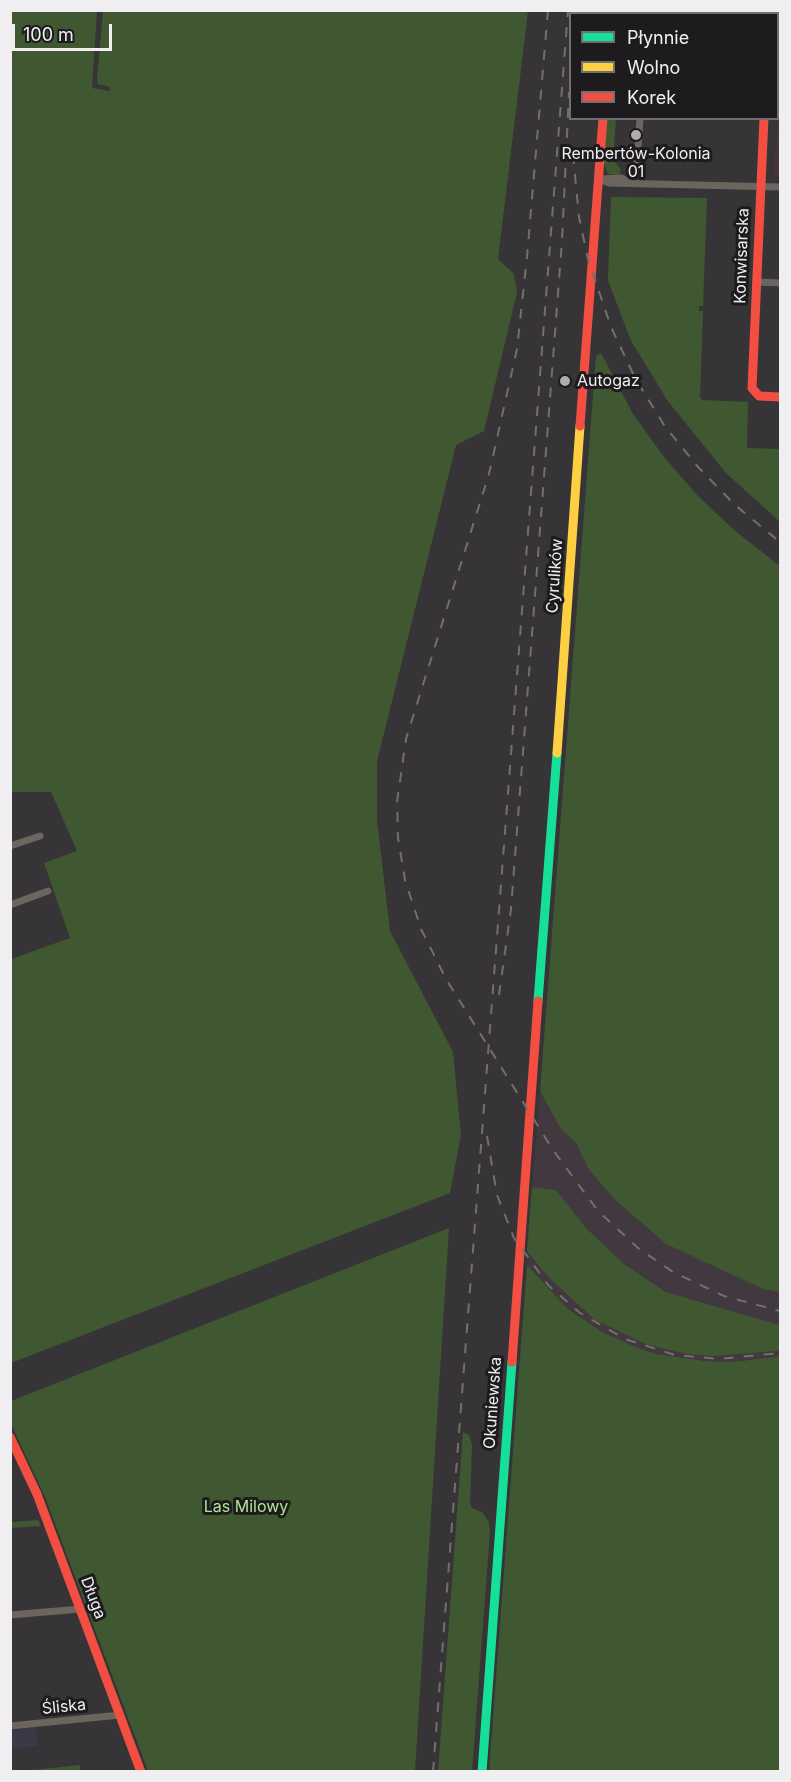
<!DOCTYPE html>
<meta charset="utf-8">
<style>
body{margin:0}
#map{position:relative;width:791px;height:1782px;overflow:hidden;background:#363436;font-family:Inter,sans-serif}
canvas{display:block}
.frame{position:absolute;inset:0;border:12px solid #f1eef1;pointer-events:none}
.legend{position:absolute;left:569px;top:12px;width:210px;height:108px;box-sizing:border-box;background:#1d1b1d;border:2px solid #726f72;margin:0;padding:8px 10px;list-style:none;font-size:18px;color:#f1eef1}
.legend li{display:flex;align-items:center;gap:12px;height:30px}
.legend b{width:30px;border:2px solid #726f72}
.scale{position:absolute;left:12px;top:24px;width:100px;height:27px;box-sizing:border-box;border:3px solid #f1eef1;border-top:0;padding-left:8px;font-size:18px;line-height:21px;white-space:nowrap;color:#f1eef1;-webkit-text-stroke:4px #1d1b1d;paint-order:stroke}
</style>
<div id="map">
<canvas width="791" height="1782"></canvas>
<div class="frame"></div>
<ul class="legend">
<li><b style="height:8px;background:#16e098"></b>Płynnie</li>
<li><b style="height:8px;background:#ffcf43"></b>Wolno</li>
<li><b style="height:8px;background:#f24e42"></b>Korek</li>
</ul>
<div class="scale">100 m</div>
</div>
<script>
const ctx = document.querySelector('canvas').getContext('2d');
ctx.lineJoin = 'round';
function paint(path, color) { ctx.fillStyle = color; ctx.fill(path, 'evenodd'); }
const poly = rows => new Path2D(rows.map(r => 'M' + r).join(''));
function trace(path, color, width, dash) { ctx.strokeStyle = color; ctx.lineWidth = width; ctx.lineCap = dash ? 'butt' : 'round'; ctx.setLineDash(dash || []); ctx.stroke(path); }
function label(font, color, halo, rows, align = 'center') {
  ctx.font = font + ' Inter,sans-serif'; ctx.lineWidth = 6; ctx.setLineDash([]); ctx.textBaseline = 'middle'; ctx.strokeStyle = halo; ctx.fillStyle = color; for (const [text, x, y, turn = 0] of rows) {
    ctx.save(); ctx.translate(x, y); ctx.rotate((+turn || 0) * Math.PI / 180); ctx.textAlign = isNaN(turn) ? turn : align; if (halo) ctx.strokeText(text, 0, 0); ctx.fillText(text, 0, 0); ctx.restore();
  }
}
const built = poly([
 [540,1091,561,1129,576,1143,589,1170,614,1199,666,1244,763,1289,780,1292,780,1325,667,1292,624,1264,586,1228,556,1190,532,1187],
 [527,1251,548,1277,595,1320,648,1345,687,1354,712,1356,780,1351,780,1356,734,1362,705,1361,656,1354,633,1346,602,1332,568,1309,527,1265]
]);
const industrial = poly([
 [36,1727,38,1746,11,1749,11,1731]
]);
const education = poly([
 [780,80,780,176,773,176,774,171]
]);
const green = poly([
 [10,11,97,11,92,88,110,91,110,87,98,84,97,80,103,11,528,11,498,259,514,274,517,292,484,431,456,445,377,761,377,820,390,931,453,1052,461,1135,450,1193,11,1363,11,959,70,938,44,863,77,851,51,792,11,792],
 [607,119,616,119,613,159,621,170,619,175,608,174,604,164],
 [611,197,707,198,703,306,699,306,699,311,703,311,700,397,702,400,748,402,747,448,780,449,780,522,726,473,667,400,630,339,608,280],
 [601,353,633,414,664,457,698,496,734,530,780,566,780,1292,763,1289,666,1244,614,1199,589,1170,576,1143,561,1129,540,1091,596,356],
 [532,1187,556,1190,586,1228,624,1264,666,1292,780,1325,780,1351,712,1356,687,1354,648,1345,595,1320,548,1277,527,1251],
 [449,1228,415,1771,148,1771,45,1497,11,1424,11,1401],
 [527,1265,568,1309,602,1332,633,1346,656,1354,705,1361,734,1362,780,1356,780,1771,489,1771],
 [463,1432,469,1435,472,1445,470,1504,472,1508,483,1513,489,1522,490,1532,472,1771,438,1771],
 [38,1520,41,1526,11,1528,11,1522],
 [80,1765,80,1771,25,1771]
]);
const street = poly([
 [772,14,772,10],
 [778,24,780,24],
 [637,163,640,118],
 [599,179,609,183,780,187],
 [599,179,621,178,629,182],
 [756,282,780,283],
 [10,846,40,836],
 [10,905,48,891],
 [10,1615,81,1609],
 [10,1726,120,1715]
]);
const fast = poly([
 [538,1001,557,753],
 [482,1772,512,1362]
]);
const slow = poly([
 [611,10,611,14],
 [557,753,580,426]
]);
const jam = poly([
 [764,118,752,388,759,396,780,397],
 [580,426,603,118],
 [512,1362,538,1001],
 [10,1437,37,1494,141,1772]
]);
const rail = poly([
 [548,10,527,257,517,349,489,474,406,739,397,802,398,838,405,880,421,929,446,979,553,1150,598,1211,638,1248,673,1272,724,1296,780,1311],
 [579,14,580,10],
 [573,154,579,217,588,259,611,327,635,378,664,425,698,467,735,505,780,542],
 [499,995,511,909,523,752,562,241,569,92],
 [487,1136,497,1195,514,1238,549,1286,580,1313,625,1339,675,1355,719,1359,780,1353],
 [433,1772,568,10]
]);
const markers = [
 [636,135,6,"#b0adb0"],
 [565,381,6,"#b0adb0"]
];
const poiNames = [
 ["Rembertów-Kolonia",636,154],
 ["01",636,172],
 ["Autogaz",577,381,"left"]
];
const streetNames = [
 ["Konwisarska",742,256,-88],
 ["Cyrulików",555,576,-86],
 ["Okuniewska",493,1403,-86],
 ["Długa",93,1598,69],
 ["Śliska",64,1707,-6]
];
const parkNames = [
 ["Las Milowy",246,1507]
];
paint(built, '#413840');
paint(industrial, '#3d3847');
paint(education, '#46363b');
paint(green, '#405832');
trace(street, '#6c655f', 7);
trace(fast, '#16e098', 9);
trace(slow, '#ffcf43', 9);
trace(jam, '#f24e42', 9);
trace(rail, '#73706c', 2, [10, 10]);
for (const [x, y, r, color] of markers) { const dot = new Path2D(); dot.arc(x, y, r, 0, 2 * Math.PI); ctx.fillStyle = color; ctx.fill(dot); trace(dot, '#1d1b1d', 2); }
label('16px', '#f1eef1', '#1d1b1d', poiNames);
label('16px', '#f1eef1', '#1d1b1d', streetNames);
label('16px', '#afe493', '#1d1b1d', parkNames);
</script>
